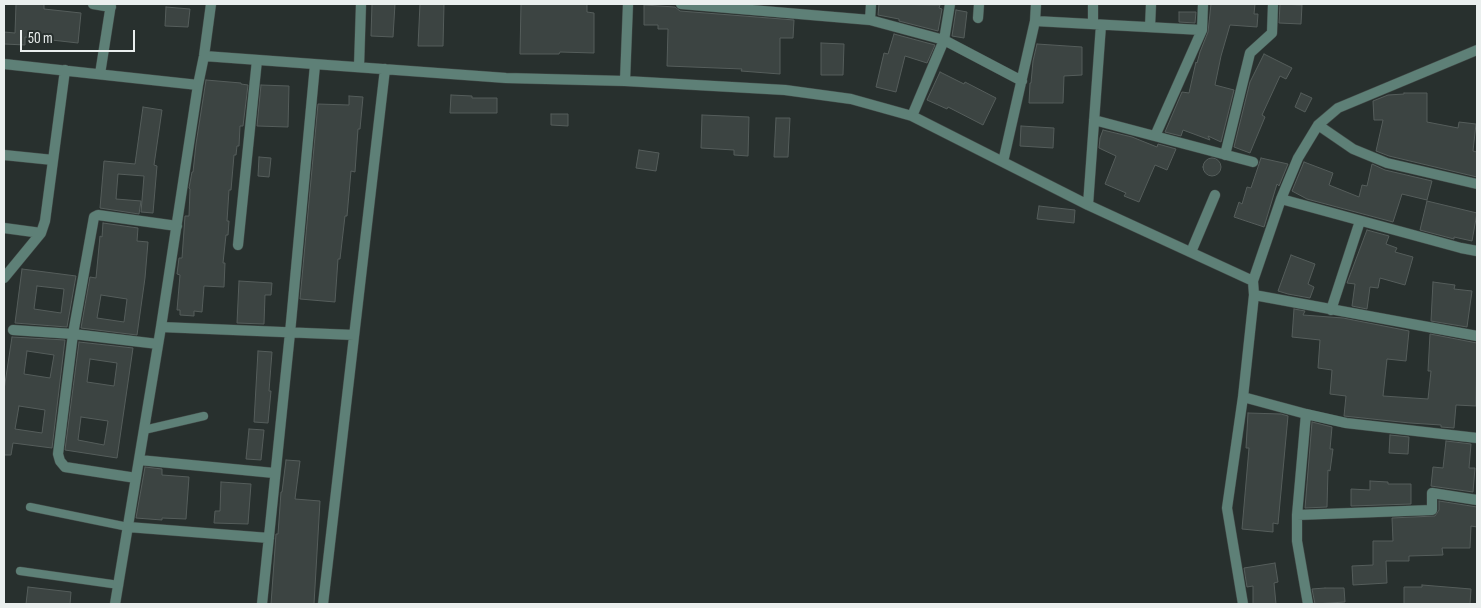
<!DOCTYPE html>
<style>
body{margin:0}
#map{position:relative;width:1481px;height:608px;overflow:hidden;background:#28302e;font-family:"Sofia Sans Condensed",sans-serif}
canvas{display:block}
.frame{position:absolute;inset:0;border:5px solid #eaefee;pointer-events:none}
.scale{position:absolute;left:20px;top:30px;width:115px;height:22px;box-sizing:border-box;border:2px solid #eaefee;border-top:0;padding-left:6px;font-size:15px;line-height:18px;white-space:nowrap;color:#eaefee;-webkit-text-stroke:4px #28302e;paint-order:stroke}
</style>
<div id="map">
<canvas width="1481" height="608"></canvas>
<div class="frame"></div>
<div class="scale">50 m</div>
</div>
<script>
const ctx = document.querySelector('canvas').getContext('2d');
ctx.lineJoin = 'round';
function paint(path, color) { ctx.fillStyle = color; ctx.fill(path, 'evenodd'); }
const poly = rows => new Path2D(rows.map(r => 'M' + r).join(''));
function trace(path, color, width, dash) { ctx.strokeStyle = color; ctx.lineWidth = width; ctx.lineCap = dash ? 'butt' : 'round'; ctx.setLineDash(dash || []); ctx.stroke(path); }
const building = poly([
 [16,4,44,4,44,9,81,13,78,43,25,37,25,45,4,44,4,32,15,33,16,4],
 [372,4,395,4,393,37,371,36,372,4],
 [420,4,444,4,443,46,418,46,420,4],
 [521,4,587,4,587,12,594,13,594,53,560,52,559,54,520,54,521,4],
 [879,4,940,5,939,8,942,9,938,31,899,21,899,19,878,15,879,4],
 [1211,4,1255,4,1254,14,1258,14,1257,27,1230,25,1221,56,1215,85,1234,90,1221,142,1208,136,1210,140,1183,130,1181,136,1165,132,1182,92,1189,93,1196,62,1197,63,1200,52,1208,32,1211,4],
 [1280,4,1302,5,1301,24,1279,23,1280,4],
 [644,5,675,7,680,11,794,20,793,38,780,38,780,74,741,71,742,69,667,66,668,29,658,29,658,25,644,25,644,5],
 [166,7,190,9,188,27,165,26,166,7],
 [956,10,967,12,964,38,952,36,956,10],
 [1179,12,1196,12,1195,23,1179,22,1179,12],
 [894,34,935,45,927,63,905,56,896,92,876,87,884,53,888,54,894,34],
 [821,43,844,44,843,75,821,75,821,43],
 [1037,44,1082,47,1082,75,1064,76,1063,103,1029,103,1030,83,1031,83,1033,61,1037,44],
 [1264,54,1292,68,1286,79,1280,76,1262,115,1265,117,1250,153,1234,147,1250,82,1264,54],
 [940,72,964,84,965,82,996,98,983,125,948,107,947,109,927,100,940,72],
 [206,80,241,83,241,84,248,85,243,126,240,126,239,146,237,146,236,155,234,155,231,190,229,190,227,221,229,221,228,235,226,235,223,263,225,263,224,287,204,286,202,312,194,311,194,316,180,315,180,310,177,310,180,275,177,274,179,258,182,258,185,216,189,216,190,189,189,188,192,172,193,172,196,144,206,80],
 [261,85,289,86,288,127,257,126,261,85],
 [1301,93,1312,98,1305,112,1295,107,1301,93],
 [1404,93,1427,93,1427,122,1458,128,1459,122,1476,124,1473,151,1477,152,1477,177,1389,156,1376,151,1383,120,1374,120,1373,101,1388,95,1404,94,1404,93],
 [451,95,472,96,472,98,497,98,497,113,450,113,451,95],
 [349,96,363,97,360,129,358,129,355,172,351,171,347,216,345,216,340,259,338,259,335,302,300,299,318,104,349,105,349,96],
 [143,107,162,110,154,165,157,166,153,213,141,212,144,176,118,174,116,199,141,201,139,214,100,208,104,161,135,164,143,107],
 [551,114,568,114,568,126,551,125,551,114],
 [702,115,749,117,748,156,734,155,734,150,701,148,702,115],
 [776,118,790,118,788,157,774,157,776,118],
 [1021,126,1054,128,1053,148,1020,146,1021,126],
 [1103,130,1132,137,1157,147,1158,144,1176,149,1167,170,1155,165,1139,202,1124,196,1126,193,1105,184,1116,156,1099,148,1100,138,1103,130],
 [639,150,659,153,656,171,636,168,639,150],
 [259,157,271,158,269,177,258,176,259,157],
 [1261,158,1288,164,1279,186,1277,184,1264,227,1234,217,1239,202,1242,204,1247,187,1251,188,1261,158],
 '1203 167a9 9 0 1 1 18 0a9 9 0 1 1-18 0Z',
 [1304,162,1333,173,1329,185,1359,197,1362,185,1367,186,1372,164,1385,170,1432,181,1427,200,1402,194,1393,222,1307,199,1292,191,1304,162],
 [1427,201,1477,213,1472,241,1454,237,1454,239,1420,230,1427,201],
 [1039,206,1075,210,1074,223,1037,219,1039,206],
 [103,223,138,228,137,241,148,242,145,278,137,335,81,328,90,277,96,278,100,236,102,237,103,223],
 [101,295,127,299,124,322,97,318,101,295],
 [1367,230,1389,236,1386,244,1397,248,1395,252,1413,257,1405,285,1380,278,1378,288,1370,287,1367,309,1352,306,1355,284,1347,283,1367,230],
 [1291,255,1315,264,1308,284,1314,287,1310,298,1288,294,1278,291,1291,255],
 [22,269,76,276,67,327,15,323,22,269],
 [37,286,64,289,61,313,34,309,37,286],
 [239,281,272,283,271,295,265,295,264,324,237,323,239,281],
 [1433,282,1455,285,1454,289,1472,291,1467,327,1431,321,1433,282],
 [1294,309,1305,311,1303,315,1343,318,1409,331,1406,361,1387,359,1383,396,1428,399,1431,371,1428,371,1430,334,1477,343,1476,406,1456,405,1454,428,1441,427,1441,425,1410,423,1344,416,1346,396,1330,394,1332,370,1318,368,1320,340,1292,337,1294,309],
 [12,337,65,340,52,448,13,443,11,455,4,455,4,390,12,337],
 [27,351,54,355,50,378,24,374,27,351],
 [19,406,45,410,42,433,15,429,19,406],
 [79,342,133,348,117,458,65,450,79,342],
 [90,359,117,363,114,386,87,382,90,359],
 [81,417,108,421,104,445,78,440,81,417],
 [258,351,272,352,269,391,271,391,268,423,254,422,258,351],
 [1248,413,1281,414,1288,416,1278,524,1273,523,1273,532,1242,529,1249,448,1246,448,1248,413],
 [1312,422,1332,427,1330,449,1333,449,1330,471,1328,470,1327,507,1305,508,1312,422],
 [249,429,264,430,261,460,246,459,249,429],
 [1390,435,1409,437,1408,454,1389,453,1390,435],
 [1446,441,1471,444,1469,468,1475,468,1473,492,1431,486,1433,467,1443,468,1446,441],
 [286,460,300,461,295,499,320,501,314,604,271,604,276,534,278,534,281,492,282,492,286,460],
 [145,467,162,469,162,475,189,477,186,519,162,518,162,520,136,518,145,467],
 [1370,481,1388,482,1388,484,1411,484,1411,504,1351,506,1351,489,1370,490,1370,481],
 [221,482,251,484,248,524,214,523,215,511,220,511,221,482],
 [1439,501,1477,507,1477,527,1471,526,1470,548,1442,548,1443,555,1409,556,1409,561,1386,561,1387,583,1353,585,1352,566,1373,565,1373,541,1393,541,1392,518,1435,516,1439,510,1439,501],
 [1275,563,1278,582,1274,583,1276,604,1253,604,1253,586,1247,587,1244,568,1275,563],
 [1422,585,1471,589,1470,604,1404,604,1404,587,1422,587,1422,585],
 [28,587,71,592,70,604,26,604,28,587],
 [1325,588,1344,588,1345,602,1315,604,1312,589,1325,588]
]);
const service = poly([
 [144,430,204,416],
 [30,507,128,527],
 [20,571,119,585]
]);
const minor = poly([
 [93,4,111,7],
 [681,4,870,20,944,40,1022,81],
 [978,18,979,4],
 [870,20,871,4],
 [1035,21,1202,30],
 [1093,24,1093,4],
 [1150,27,1151,4],
 [204,56,506,78,625,81,785,90,851,99,912,116,1088,205,1253,281],
 [4,64,198,85],
 [359,67,361,4],
 [100,74,111,4],
 [625,81,628,4],
 [912,116,944,40,950,4],
 [1094,120,1253,162],
 [1318,125,1353,149,1387,163,1477,184],
 [1155,136,1202,30,1203,4],
 [4,155,53,160],
 [1225,155,1250,53,1272,33,1273,4],
 [1003,162,1035,21,1036,4],
 [1281,199,1461,248,1477,251],
 [1088,205,1101,25],
 [4,228,41,233],
 [238,245,257,60],
 [1191,252,1215,195],
 [4,278,41,233,45,221,65,70],
 [1254,295,1477,336],
 [1331,310,1360,221],
 [161,327,354,335],
 [13,330,73,334,158,344],
 [1243,397,1306,414,1346,423,1477,438],
 [1306,414,1297,515,1297,541,1308,604],
 [139,460,274,473],
 [136,478,65,467,60,461,58,454,73,334,94,217,98,215,177,226],
 [1297,515,1432,510,1432,493,1477,500],
 [128,527,269,538],
 [115,604,161,327,198,85,204,56,211,4],
 [262,604,290,333,315,65],
 [323,604,385,69],
 [1243,604,1227,508,1243,397,1254,295,1253,281,1281,199,1298,158,1318,125,1338,108,1477,50]
]);
paint(building, '#3c4442');
trace(building, '#555d5b', 1);
trace(service, '#434b49', 9);
trace(minor, '#434b49', 11);
trace(service, '#5e8077', 8);
trace(minor, '#5e8077', 10);
</script>
